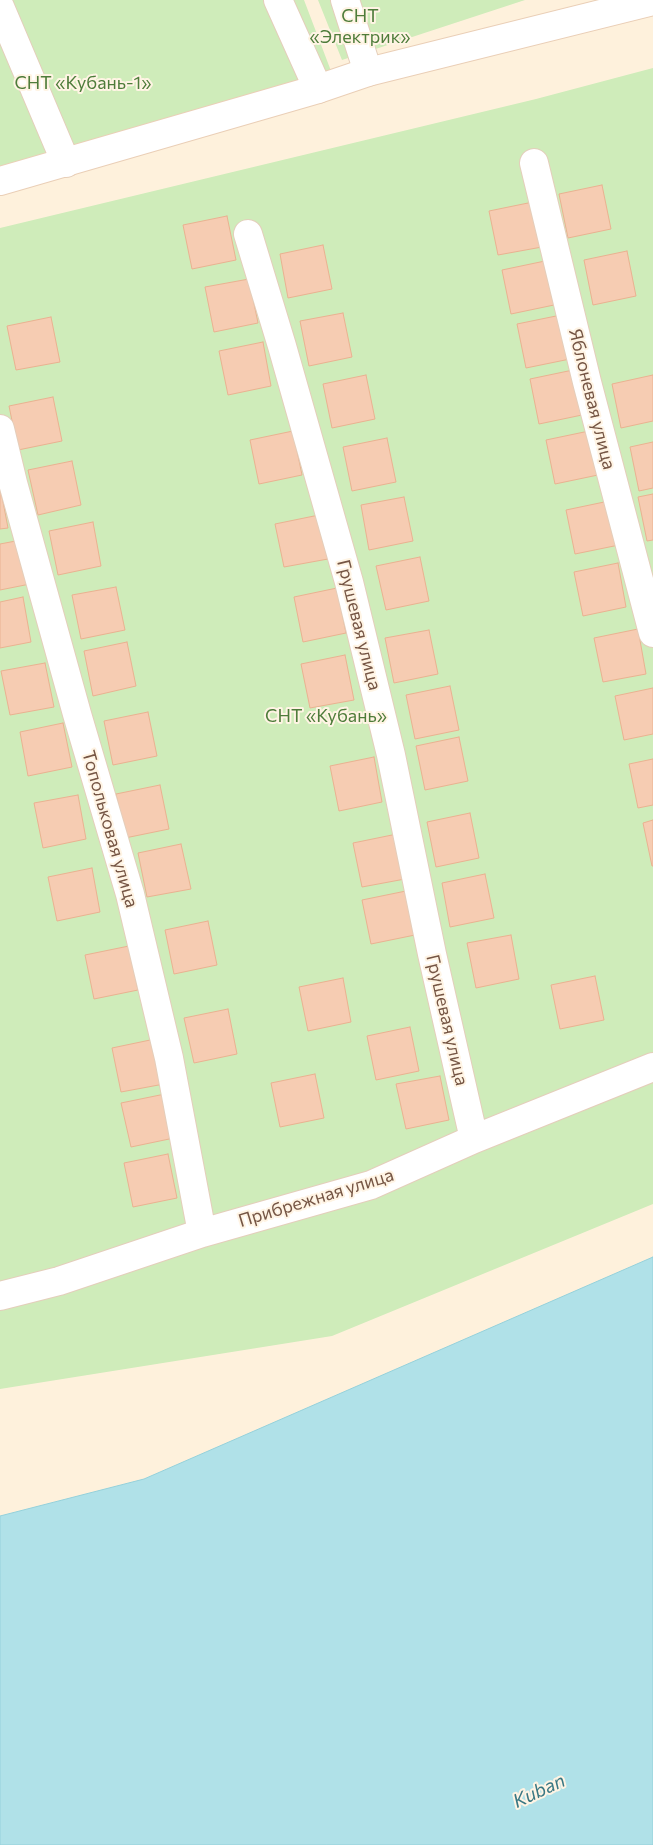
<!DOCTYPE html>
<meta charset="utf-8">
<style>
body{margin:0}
canvas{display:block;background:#fef1dc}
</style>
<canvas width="653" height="1845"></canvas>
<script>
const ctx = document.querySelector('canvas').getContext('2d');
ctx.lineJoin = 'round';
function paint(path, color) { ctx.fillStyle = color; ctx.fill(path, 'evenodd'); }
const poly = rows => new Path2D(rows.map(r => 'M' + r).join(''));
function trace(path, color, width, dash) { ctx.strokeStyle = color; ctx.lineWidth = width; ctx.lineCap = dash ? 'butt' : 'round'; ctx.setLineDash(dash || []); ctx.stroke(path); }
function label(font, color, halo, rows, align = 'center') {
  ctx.font = font + ' Commissioner,sans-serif'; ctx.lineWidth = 4; ctx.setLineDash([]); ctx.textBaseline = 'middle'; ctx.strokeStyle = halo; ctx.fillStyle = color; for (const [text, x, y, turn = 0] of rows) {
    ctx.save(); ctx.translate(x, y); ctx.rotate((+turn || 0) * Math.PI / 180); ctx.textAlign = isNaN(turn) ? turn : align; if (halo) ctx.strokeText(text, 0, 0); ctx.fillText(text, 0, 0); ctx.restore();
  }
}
const green = poly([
 [0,0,304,0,339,92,0,193],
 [318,0,525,0,342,60],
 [653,68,653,1204,332,1336,0,1389,0,228,536,99]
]);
const water = poly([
 [653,1257,653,1845,0,1845,0,1516,144,1479,653,1257]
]);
const building = poly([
 [602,185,611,229,568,238,559,194,602,185],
 [533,202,542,247,498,255,489,211,533,202],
 [227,216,236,260,192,269,183,225,227,216],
 [323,245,332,289,288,298,280,254,323,245],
 [627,251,636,296,593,305,584,260,627,251],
 [545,261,554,305,511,314,502,270,545,261],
 [249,279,258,323,214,332,205,287,249,279],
 [343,313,352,357,309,366,300,321,343,313],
 [561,315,570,359,526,368,517,324,561,315],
 [51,317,60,362,16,370,7,326,51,317],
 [263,342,271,386,228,395,219,351,263,342],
 [573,370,582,415,539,424,530,379,573,370],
 [366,375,375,419,332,428,323,384,366,375],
 [653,375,653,421,621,428,612,384,653,375],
 [53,397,62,441,18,450,9,406,53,397],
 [293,431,302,475,259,484,250,440,293,431],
 [589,431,598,475,555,484,546,440,589,431],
 [387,438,396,482,352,491,343,447,387,438],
 [653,442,653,488,639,491,630,447,653,442],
 [72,461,81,505,38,515,28,470,72,461],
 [0,486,8,528,0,529,0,486],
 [653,494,653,540,647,541,638,497,653,494],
 [404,497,413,541,369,550,361,505,404,497],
 [609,501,619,545,575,554,566,510,609,501],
 [319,515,328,559,284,567,275,524,319,515],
 [93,522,101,566,58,575,49,531,93,522],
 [21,540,30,584,0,590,0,544,21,540],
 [420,557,429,601,386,610,376,566,420,557],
 [618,563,626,607,583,616,574,572,618,563],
 [116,587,125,630,81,639,72,595,116,587],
 [337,588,346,633,303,642,294,597,337,588],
 [23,597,31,642,0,648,0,602,23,597],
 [638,629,646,674,603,682,594,638,638,629],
 [429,630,438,674,394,683,385,638,429,630],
 [127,642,136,686,93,696,84,651,127,642],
 [345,655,354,700,310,708,301,664,345,655],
 [45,663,54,707,10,715,1,671,45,663],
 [450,686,459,730,415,739,406,695,450,686],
 [653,688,653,734,624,740,615,696,653,688],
 [148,712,157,756,113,765,104,721,148,712],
 [63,723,72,767,28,776,20,732,63,723],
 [459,737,468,781,425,790,416,746,459,737],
 [374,757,382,802,339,811,330,766,374,757],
 [653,759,653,805,638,808,629,764,653,759],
 [160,785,169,829,125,838,116,794,160,785],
 [78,795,86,839,43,848,34,803,78,795],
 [470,813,479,858,436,867,427,822,470,813],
 [653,820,653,866,652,866,643,823,653,820],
 [397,834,405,879,362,887,353,843,397,834],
 [181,844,191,889,147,897,138,853,181,844],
 [92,868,100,912,57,921,48,877,92,868],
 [485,874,494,918,450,927,442,883,485,874],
 [406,891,415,935,371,944,362,900,406,891],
 [208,921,217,965,174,974,165,930,208,921],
 [511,935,519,979,476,988,467,943,511,935],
 [129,946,138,990,94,999,85,955,129,946],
 [595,976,604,1020,560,1029,551,985,595,976],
 [343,978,351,1022,308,1031,299,987,343,978],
 [228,1009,237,1054,194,1063,184,1018,228,1009],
 [410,1027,419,1071,376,1080,367,1036,410,1027],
 [155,1039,164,1084,121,1092,112,1048,155,1039],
 [315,1074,324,1118,280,1127,271,1083,315,1074],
 [440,1076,449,1120,406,1129,396,1084,440,1076],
 [165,1094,174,1138,131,1147,121,1103,165,1094],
 [168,1154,177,1198,133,1207,124,1163,168,1154]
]);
const street = poly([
 [278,0,318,89],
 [345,0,368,72],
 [0,7,66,163],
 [534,163,587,382,653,633],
 [248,234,282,346,349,582,391,755,432,954,474,1139],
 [0,429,13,483,77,714,130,894,169,1058,202,1233],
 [0,1296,59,1281,202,1233,371,1185,474,1139,653,1067]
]);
const secondary = poly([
 [0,181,318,89,368,72,653,1]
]);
const parkNames = [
 ["СНТ",360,16],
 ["«Электрик»",360,37],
 ["СНТ «Кубань-1»",83,83],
 ["СНТ «Кубань»",326,716]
];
const streetNames = [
 ["Яблоневая улица",592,399,76],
 ["Грушевая улица",359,625,76],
 ["Топольковая улица",110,829,74],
 ["Грушевая улица",447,1020,77],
 ["Прибрежная улица",316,1198,-17]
];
const waterNames = [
 ["Kuban",539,1791,-25]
];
paint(green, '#cfecba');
paint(water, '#b0e1e8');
trace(water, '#95d1db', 1);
paint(building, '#f6ccb2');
trace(building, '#eab291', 1);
trace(street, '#e4cebb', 30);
trace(secondary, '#eacfb7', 30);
trace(street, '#fff', 28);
trace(secondary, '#fff', 28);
label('18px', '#4e7c3a', '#fff4e4', parkNames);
label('18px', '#755544', '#fff4e4', streetNames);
label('italic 19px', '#397783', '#fff4e4', waterNames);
</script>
